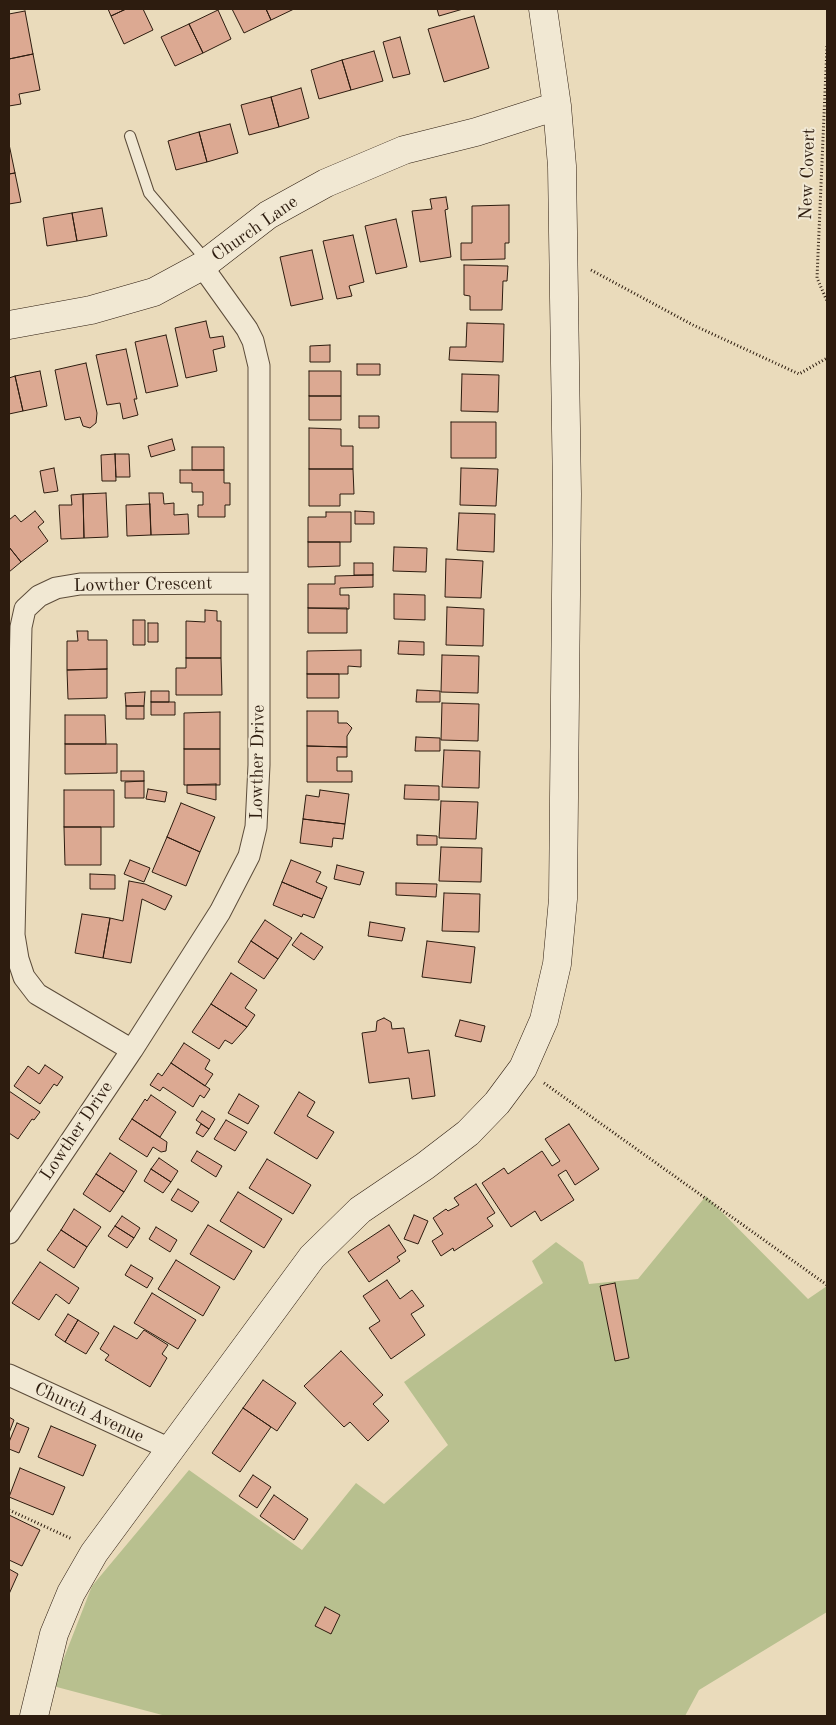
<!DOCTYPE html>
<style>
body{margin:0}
#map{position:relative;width:836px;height:1725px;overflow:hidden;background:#eadbbb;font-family:"Old Standard TT",serif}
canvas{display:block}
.frame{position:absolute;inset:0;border:10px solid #2d1c0f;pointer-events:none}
</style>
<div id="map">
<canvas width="836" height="1725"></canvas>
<div class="frame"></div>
</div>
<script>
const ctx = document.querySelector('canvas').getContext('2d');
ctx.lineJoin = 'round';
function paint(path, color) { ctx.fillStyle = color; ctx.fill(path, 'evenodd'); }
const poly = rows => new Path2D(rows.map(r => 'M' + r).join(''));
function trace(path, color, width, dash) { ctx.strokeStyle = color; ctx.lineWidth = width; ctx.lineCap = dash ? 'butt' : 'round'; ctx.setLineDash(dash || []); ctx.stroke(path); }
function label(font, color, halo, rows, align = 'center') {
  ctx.font = font + ' "Old Standard TT",serif'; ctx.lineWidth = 4; ctx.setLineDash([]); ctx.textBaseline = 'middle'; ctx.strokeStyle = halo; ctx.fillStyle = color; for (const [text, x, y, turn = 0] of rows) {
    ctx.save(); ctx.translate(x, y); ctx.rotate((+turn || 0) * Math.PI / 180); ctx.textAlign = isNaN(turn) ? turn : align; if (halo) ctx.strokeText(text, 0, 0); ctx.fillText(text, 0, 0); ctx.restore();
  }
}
const green = poly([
 [706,1196,808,1299,827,1286,827,1612,699,1690,685,1716,166,1716,53,1686,92,1586,189,1470,302,1550,356,1483,384,1504,448,1445,404,1382,543,1283,532,1261,556,1242,583,1262,589,1284,638,1279]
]);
const building = poly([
 [108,9,126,9,111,16,108,9],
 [126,9,143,9,153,30,124,44,111,16,126,9],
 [232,9,266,9,271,20,244,33,232,9],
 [266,9,294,9,271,20,266,9],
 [437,9,463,9,439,16,437,9],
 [218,10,231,39,203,53,189,24,218,10],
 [25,11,33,54,9,59,9,14,25,11],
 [474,16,489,68,444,82,428,29,474,16],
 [189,24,203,53,175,66,161,37,189,24],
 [400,37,410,74,393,78,383,42,400,37],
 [374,51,383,81,351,90,342,60,374,51],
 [33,54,40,90,19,94,21,104,9,106,9,59,33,54],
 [342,60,351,90,319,99,311,70,342,60],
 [301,88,309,118,279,127,271,97,301,88],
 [271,97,279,127,249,135,241,105,271,97],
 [230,124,238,153,207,162,199,132,230,124],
 [199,132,207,162,176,170,168,141,199,132],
 [9,144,15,173,9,174,9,144],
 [15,173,21,202,9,204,9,174,15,173],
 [446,197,448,209,445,210,451,257,420,262,412,211,432,209,430,199,446,197],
 [509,205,509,243,505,243,505,259,461,260,461,243,472,243,472,206,509,205],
 [102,208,107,236,77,241,72,213,102,208],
 [72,213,77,241,47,246,43,218,72,213],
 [396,219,407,267,376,274,365,226,396,219],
 [353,235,364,282,349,286,352,296,337,299,323,241,353,235],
 [312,250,323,299,291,306,280,257,312,250],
 [464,265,508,266,507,281,503,281,502,310,470,310,470,296,464,295,464,265],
 [206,321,210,338,223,336,225,347,213,350,217,371,186,378,175,328,206,321],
 [467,323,504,324,503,362,449,360,450,347,466,347,467,323],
 [166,335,178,386,146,393,135,342,166,335],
 [330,345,330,362,310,362,310,346,330,345],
 [126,349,137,399,134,399,138,415,123,419,120,403,107,405,96,355,126,349],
 [86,363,97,413,96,423,90,428,83,426,80,417,65,420,55,370,86,363],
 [357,364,380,364,380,375,357,375,357,364],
 [40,371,47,406,23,411,15,376,40,371],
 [309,371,341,371,341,396,309,396,309,371],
 [462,374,499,375,498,412,461,411,462,374],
 [15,376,23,411,9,414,9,378,15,376],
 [309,396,341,396,341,420,309,420,309,396],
 [359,416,379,416,379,428,359,428,359,416],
 [451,422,496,422,496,458,451,458,451,422],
 [309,428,341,429,341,446,353,446,353,469,309,469,309,428],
 [172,439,175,450,151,457,148,446,172,439],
 [192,447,224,447,224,470,192,470,192,447],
 [115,454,116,481,102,481,101,455,115,454],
 [115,454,129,454,130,477,116,477,115,454],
 [54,468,58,491,44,493,40,471,54,468],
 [461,468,498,469,496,506,460,505,461,468],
 [309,469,353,469,354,494,340,494,340,506,309,506,309,469],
 [180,470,224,470,224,483,230,483,230,505,225,505,225,517,198,517,198,505,203,505,203,492,192,492,192,483,180,483,180,470],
 [106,493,108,537,84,538,83,494,106,493],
 [149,493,163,493,164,504,174,503,174,515,188,514,189,534,151,535,149,493],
 [83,494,84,538,61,539,59,505,72,505,71,495,83,494],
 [150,504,151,535,127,536,126,505,150,504],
 [35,511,44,522,38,527,48,541,21,562,9,547,9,520,15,515,21,522,35,511],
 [355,511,374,512,374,524,355,524,355,511],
 [326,512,351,512,351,542,308,542,308,517,326,517,326,512],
 [459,513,495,514,494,552,457,550,459,513],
 [308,542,340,542,340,566,308,567,308,542],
 [9,547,21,562,9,572,9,547],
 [394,547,427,548,426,572,393,571,394,547],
 [446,559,483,561,481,598,445,597,446,559],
 [354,563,373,563,373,575,354,575,354,563],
 [373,575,373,587,340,588,340,595,349,595,349,609,308,608,308,584,335,584,335,576,373,575],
 [394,594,425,595,425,620,394,619,394,594],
 [447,607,484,609,483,646,446,645,447,607],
 [308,608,347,608,347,633,308,633,308,608],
 [205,610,217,611,217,621,221,621,221,658,186,658,186,621,205,622,205,610],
 [133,620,145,620,145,645,133,645,133,620],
 [148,623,158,623,158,642,148,642,148,623],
 [77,631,88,631,88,640,107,640,107,669,67,670,67,641,78,641,77,631],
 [399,641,424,642,424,655,398,654,399,641],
 [361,650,361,667,348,666,348,674,307,674,307,651,361,650],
 [442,655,479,656,478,693,441,692,442,655],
 [186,658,221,658,222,695,176,695,176,668,186,668,186,658],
 [107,669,107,698,68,699,67,670,107,669],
 [307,674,339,674,339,698,307,698,307,674],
 [417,690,440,691,440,702,416,702,417,690],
 [151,691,169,691,169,702,151,702,151,691],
 [145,692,144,706,126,706,125,693,145,692],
 [151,702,175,702,175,715,151,715,151,702],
 [442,703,479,704,478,741,441,740,442,703],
 [126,706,144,706,144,719,126,719,126,706],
 [307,711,338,711,338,723,347,723,352,728,347,736,347,747,307,746,307,711],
 [220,712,220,749,184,749,184,713,220,712],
 [65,715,105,715,106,744,65,744,65,715],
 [416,737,440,738,440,751,415,751,416,737],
 [65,744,117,744,117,773,65,774,65,744],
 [307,746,347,747,347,757,337,757,337,771,352,771,352,782,307,782,307,746],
 [184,749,220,749,220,785,184,785,184,749],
 [444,750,480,751,479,788,442,787,444,750],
 [121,771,144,771,144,781,121,781,121,771],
 [144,781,144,798,125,798,125,782,144,781],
 [216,784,216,800,187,793,187,785,216,784],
 [405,785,439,786,439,800,404,799,405,785],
 [148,789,167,792,165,802,146,799,148,789],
 [64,790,114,790,114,827,64,827,64,790],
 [320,790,349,794,345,824,303,819,306,795,319,797,320,790],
 [441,801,478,802,476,839,439,838,441,801],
 [181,803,215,817,200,852,167,837,181,803],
 [303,819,345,824,343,839,333,838,332,847,300,843,303,819],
 [64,827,101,827,101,865,65,865,64,827],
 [417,835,437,836,437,845,417,845,417,835],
 [167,837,200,852,186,886,152,872,167,837],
 [441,847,482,848,481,882,439,881,441,847],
 [130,860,150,868,144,882,124,874,130,860],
 [291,860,321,872,316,882,327,887,322,899,282,882,291,860],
 [337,865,364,872,360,885,334,879,337,865],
 [90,874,115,875,115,889,90,889,90,874],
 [129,881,145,884,172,896,165,910,142,899,131,963,103,958,110,918,123,921,129,881],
 [282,882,322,899,314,918,303,914,302,917,273,905,282,882],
 [396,883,437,884,436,897,396,895,396,883],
 [444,893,480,894,479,932,442,931,444,893],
 [82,914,110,918,103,958,75,953,82,914],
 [265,920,292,938,278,959,251,941,265,920],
 [370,922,405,928,402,941,368,936,370,922],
 [301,933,323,947,314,960,292,945,301,933],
 [251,941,278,959,264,979,238,962,251,941],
 [427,941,475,947,471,983,422,977,427,941],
 [231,973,257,990,245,1008,255,1015,247,1027,211,1004,231,973],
 [211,1004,247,1027,232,1044,225,1040,219,1049,192,1032,211,1004],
 [384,1018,391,1022,392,1029,404,1028,408,1053,429,1050,435,1096,412,1099,409,1078,369,1083,362,1033,376,1031,377,1021,384,1018],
 [460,1020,485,1026,481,1042,455,1036,460,1020],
 [184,1043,210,1060,205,1069,213,1074,205,1086,171,1063,184,1043],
 [171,1063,210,1089,204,1098,200,1095,193,1107,163,1087,160,1091,150,1085,158,1073,162,1076,171,1063],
 [45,1065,63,1077,57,1086,54,1084,40,1104,14,1086,28,1066,39,1074,45,1065],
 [9,1091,40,1112,34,1120,32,1119,18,1139,9,1133,9,1091],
 [299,1092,315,1102,307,1116,334,1132,317,1159,274,1133,299,1092],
 [239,1094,259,1106,248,1124,228,1113,239,1094],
 [151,1095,176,1112,160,1137,132,1119,145,1099,147,1101,151,1095],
 [202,1111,215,1119,209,1129,196,1120,202,1111],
 [132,1119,167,1142,166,1151,161,1152,153,1147,147,1157,119,1139,132,1119],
 [226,1120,247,1132,235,1151,214,1139,226,1120],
 [201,1124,209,1129,203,1137,196,1133,201,1124],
 [569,1124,599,1169,575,1185,566,1170,558,1175,574,1200,541,1221,535,1211,511,1227,482,1183,504,1168,508,1174,542,1151,552,1166,560,1161,545,1139,569,1124],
 [197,1151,222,1166,216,1177,191,1161,197,1151],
 [110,1153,137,1171,124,1192,96,1174,110,1153],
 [159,1158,178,1171,171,1182,151,1169,159,1158],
 [267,1159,311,1185,293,1214,249,1188,267,1159],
 [151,1169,171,1182,163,1193,144,1181,151,1169],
 [96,1174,124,1192,110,1212,83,1194,96,1174],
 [476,1184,495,1213,487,1218,493,1226,454,1251,453,1248,441,1256,432,1241,443,1234,433,1218,446,1209,448,1211,459,1205,454,1198,476,1184],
 [178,1189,199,1202,192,1212,171,1200,178,1189],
 [238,1192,282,1219,264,1248,220,1221,238,1192],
 [74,1209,101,1227,87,1247,61,1230,74,1209],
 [414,1215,428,1221,418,1244,404,1239,414,1215],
 [122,1216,140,1228,134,1238,115,1226,122,1216],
 [208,1225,252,1251,234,1280,190,1254,208,1225],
 [389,1225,406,1251,397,1257,400,1261,369,1282,348,1252,389,1225],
 [115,1226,134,1238,127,1248,108,1236,115,1226],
 [156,1227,177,1240,170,1252,149,1239,156,1227],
 [61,1230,87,1247,74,1268,47,1250,61,1230],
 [176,1260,220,1287,203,1316,158,1289,176,1260],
 [40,1262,79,1288,69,1304,56,1294,39,1320,12,1303,40,1262],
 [131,1265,153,1278,147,1288,125,1275,131,1265],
 [387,1280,400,1299,412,1290,424,1306,411,1314,425,1335,391,1359,369,1328,380,1321,363,1296,387,1280],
 [615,1283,629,1358,615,1361,600,1286,615,1283],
 [152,1293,196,1320,178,1349,134,1323,152,1293],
 [68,1314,78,1320,65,1342,55,1335,68,1314],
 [78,1320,99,1333,86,1354,65,1342,78,1320],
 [114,1326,137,1339,144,1330,168,1345,162,1354,167,1358,150,1387,105,1360,109,1355,100,1349,114,1326],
 [341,1351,383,1395,373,1404,389,1421,368,1441,350,1422,344,1427,304,1386,341,1351],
 [263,1380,296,1403,277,1431,243,1408,263,1380],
 [243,1408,271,1427,240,1472,212,1453,243,1408],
 [9,1417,14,1420,9,1433,9,1417],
 [17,1423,29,1428,19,1453,9,1449,9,1442,17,1423],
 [51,1426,96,1445,83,1476,38,1457,51,1426],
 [20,1468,65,1487,53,1515,9,1497,20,1468],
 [253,1475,271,1487,257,1508,239,1496,253,1475],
 [274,1495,308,1519,294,1540,260,1516,274,1495],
 [9,1515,40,1530,22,1566,9,1560,9,1515],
 [9,1569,18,1574,9,1594,9,1569],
 [325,1607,340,1615,331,1634,315,1626,325,1607]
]);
const path = poly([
 [827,46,817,278,827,301],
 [591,270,693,325,799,374,827,358],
 [544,1083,827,1285],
 [9,1510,72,1539]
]);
const lane = poly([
 [130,136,149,193,207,261]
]);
const street = poly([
 [132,1050,37,994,24,977,18,959,14,935,21,627,25,609,39,596,56,588,80,584,259,583],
 [9,1233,132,1050,220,912,249,856,256,827,259,765,259,366,253,341,247,329,202,266],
 [9,1375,170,1449]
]);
const secondary = poly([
 [9,325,91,310,154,292,202,266,268,215,326,183,404,150,476,132,557,106],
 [34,1716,54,1634,71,1593,94,1553,312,1257,360,1210,425,1166,468,1133,497,1103,523,1068,544,1020,557,964,563,899,567,494,562,166,557,106,543,9]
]);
const streetNames = [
 ["New Covert",808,174,-88],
 ["Church Lane",255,229,-35],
 ["Lowther Crescent",143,585,-1],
 ["Lowther Drive",258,762,-89],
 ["Lowther Drive",77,1131,-56],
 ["Church Avenue",89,1413,25]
];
paint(green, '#b8c08f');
paint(building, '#dca992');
trace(building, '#2d1c0f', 1);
trace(lane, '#5c4c3a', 12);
trace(street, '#5c4c3a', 23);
trace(secondary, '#2d1c0f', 29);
trace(path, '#2d1c0f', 3, [1, 2.5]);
trace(lane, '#f1e8d3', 10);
trace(street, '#f1e8d3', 21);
trace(secondary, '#f1e8d3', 28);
label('18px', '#2d1c0f', '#f1e8d3', streetNames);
</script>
